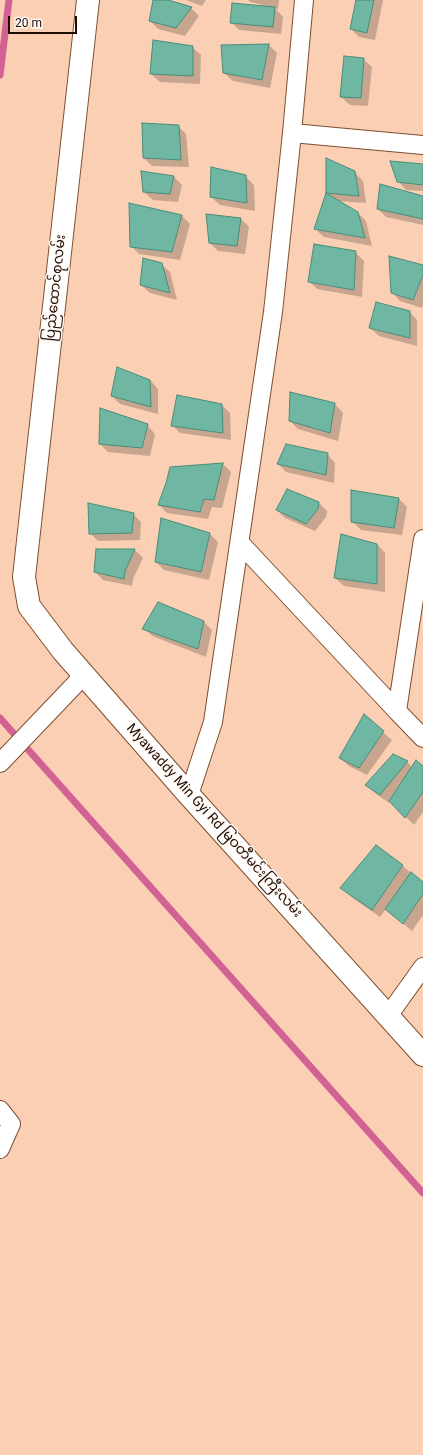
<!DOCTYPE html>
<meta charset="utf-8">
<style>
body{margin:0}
#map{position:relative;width:423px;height:1455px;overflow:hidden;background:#fbcfb3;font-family:Roboto,sans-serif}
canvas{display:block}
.scale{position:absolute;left:8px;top:16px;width:69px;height:18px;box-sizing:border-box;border:2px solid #200d02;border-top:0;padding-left:5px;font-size:12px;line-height:14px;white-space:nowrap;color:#200d02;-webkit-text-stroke:3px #fff9f5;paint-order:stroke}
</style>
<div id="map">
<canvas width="423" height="1455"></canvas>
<div class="scale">20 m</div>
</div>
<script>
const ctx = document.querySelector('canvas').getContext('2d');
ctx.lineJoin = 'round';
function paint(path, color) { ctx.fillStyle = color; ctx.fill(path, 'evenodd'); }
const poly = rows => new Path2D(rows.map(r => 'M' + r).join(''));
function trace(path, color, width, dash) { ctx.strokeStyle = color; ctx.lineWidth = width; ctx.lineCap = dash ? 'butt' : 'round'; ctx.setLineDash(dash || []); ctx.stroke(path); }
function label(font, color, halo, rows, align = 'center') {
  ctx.font = font + ' Roboto,"Noto Sans Myanmar",sans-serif'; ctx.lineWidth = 3; ctx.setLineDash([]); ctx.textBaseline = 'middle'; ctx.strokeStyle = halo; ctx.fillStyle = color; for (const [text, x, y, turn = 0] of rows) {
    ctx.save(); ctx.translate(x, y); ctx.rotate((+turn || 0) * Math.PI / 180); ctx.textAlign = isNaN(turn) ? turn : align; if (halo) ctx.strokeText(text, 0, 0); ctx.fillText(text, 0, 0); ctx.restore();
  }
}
const shadow = poly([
 [154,0,165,0,191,8,199,16,185,36,158,29,150,21],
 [186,0,206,0,202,6],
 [248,0,279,0,278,9,275,8,283,17,281,34,239,30,231,22,267,6,250,2],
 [357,0,383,0,375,40,359,37,351,29],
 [269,45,277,53,270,88,233,81,224,73],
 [192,47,201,55,200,84,160,82,151,74],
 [363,59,372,67,368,106,350,105,341,97],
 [178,126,186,134,189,167,152,166,144,158],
 [423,165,423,191,406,190,398,181],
 [142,172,174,177,182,185,178,202,153,200,144,192],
 [354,172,363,181,366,203,337,201,358,213,366,221,372,246,324,237,315,229,330,196,327,192],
 [245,176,254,185,255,211,220,205,211,197],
 [423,197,423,225,386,217,378,209],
 [182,216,190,224,180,260,139,254,131,246],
 [241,219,249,227,245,254,218,251,210,243],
 [355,252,364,261,362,297,317,289,309,281],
 [161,264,170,272,177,300,150,293,141,285],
 [423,266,423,304,422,308,400,301,392,292],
 [409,311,417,320,417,346,379,336,370,328],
 [150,380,158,389,158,414,120,404,112,396],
 [335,404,343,413,338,441,298,429,290,421],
 [222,405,230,413,231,440,180,433,172,425],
 [147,425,155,434,150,456,108,452,100,444],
 [327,454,335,463,334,483,286,472,278,464],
 [223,464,231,472,222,508,212,507,208,519,167,513,159,505],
 [399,499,407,507,402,535,361,530,352,521],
 [319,503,327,511,326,517,315,531,285,518,277,510],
 [133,514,141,522,140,540,98,541,90,533],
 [210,534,218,542,209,580,164,570,156,562],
 [377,544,385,553,385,592,344,586,335,578],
 [96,550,135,550,143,558,133,579,132,586,103,580,95,572],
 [204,622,212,630,206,657,152,636,144,628],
 [364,716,392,740,367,775,349,766,340,758],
 [393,755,407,762,412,767,423,767,423,812,414,825,390,801,389,803,375,793,367,785],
 [377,847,403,866,423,883,423,915,412,931,386,909,380,917,350,896,342,888]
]);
const stream = poly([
 [0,75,9,0],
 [0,718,423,1193]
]);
const building = poly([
 [153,0,168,0,192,7,176,28,149,21,153,0],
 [356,0,374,0,367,33,350,29,356,0],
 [232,3,275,7,273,27,230,23,232,3],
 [153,40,193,46,193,76,150,74,153,40],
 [269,44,262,80,223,73,221,45,269,44],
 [344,56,364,58,361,98,340,97,344,56],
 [142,123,179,125,181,160,143,158,142,123],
 [326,158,355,171,359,196,326,193,326,158],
 [390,161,423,164,423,185,397,182,390,161],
 [211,167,246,175,247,203,210,197,211,167],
 [141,171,174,176,170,194,143,192,141,171],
 [380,184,423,196,423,219,377,209,380,184],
 [326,193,358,212,365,238,314,229,326,193],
 [129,203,182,215,172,252,130,247,129,203],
 [206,214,241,218,237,246,209,243,206,214],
 [314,244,356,251,354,290,308,282,314,244],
 [389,256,423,265,423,275,413,300,391,293,389,256],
 [143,258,162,263,170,293,140,285,143,258],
 [376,302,410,311,410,338,369,328,376,302],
 [117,367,150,380,151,407,111,396,117,367],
 [290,392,335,403,330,433,289,421,290,392],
 [177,395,222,404,223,433,171,426,177,395],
 [100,408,148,424,142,448,99,444,100,408],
 [286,444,328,453,326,475,277,464,286,444],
 [223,463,214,500,204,499,200,512,158,505,166,483,170,467,223,463],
 [287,489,319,502,318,509,306,524,276,510,287,489],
 [351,490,399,498,394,528,351,522,351,490],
 [88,503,134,513,132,533,89,534,88,503],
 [161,518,210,533,201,572,155,562,161,518],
 [341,534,377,544,377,584,334,578,341,534],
 [96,549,135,549,125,571,124,579,94,572,96,549],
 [158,602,204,621,198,649,142,629,158,602],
 [364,714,384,731,359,768,339,758,364,714],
 [393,754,408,761,380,795,365,785,393,754],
 [416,760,423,766,423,792,405,818,389,801,416,760],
 [376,845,403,865,372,910,340,888,376,845],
 [411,872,423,882,423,894,403,924,385,909,411,872]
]);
const street = poly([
 [292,133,423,145],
 [423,539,397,711,423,738],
 [240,543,397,711],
 [0,763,84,675],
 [189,795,213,722,273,312,292,133,304,0],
 [388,1016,423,967],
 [0,1110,11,1124,0,1149]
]);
const secondary = poly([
 [88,0,24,577,29,606,63,651,189,795,423,1055]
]);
const streetNames = [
 ["ပြည်ထောင်စုလမ်း",56,288,-84],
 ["Myawaddy Min Gyi Rd မြဝတီမင်းကြီးလမ်း",214,821,48]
];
paint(shadow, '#0003');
trace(stream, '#d36294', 7);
paint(building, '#70b7a3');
trace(building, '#468d7a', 1);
trace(street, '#7e4f2f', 20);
trace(secondary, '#7e4f2f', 24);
trace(street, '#fff', 18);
trace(secondary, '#fff', 22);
label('14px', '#200d02', '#fff9f5', streetNames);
</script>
